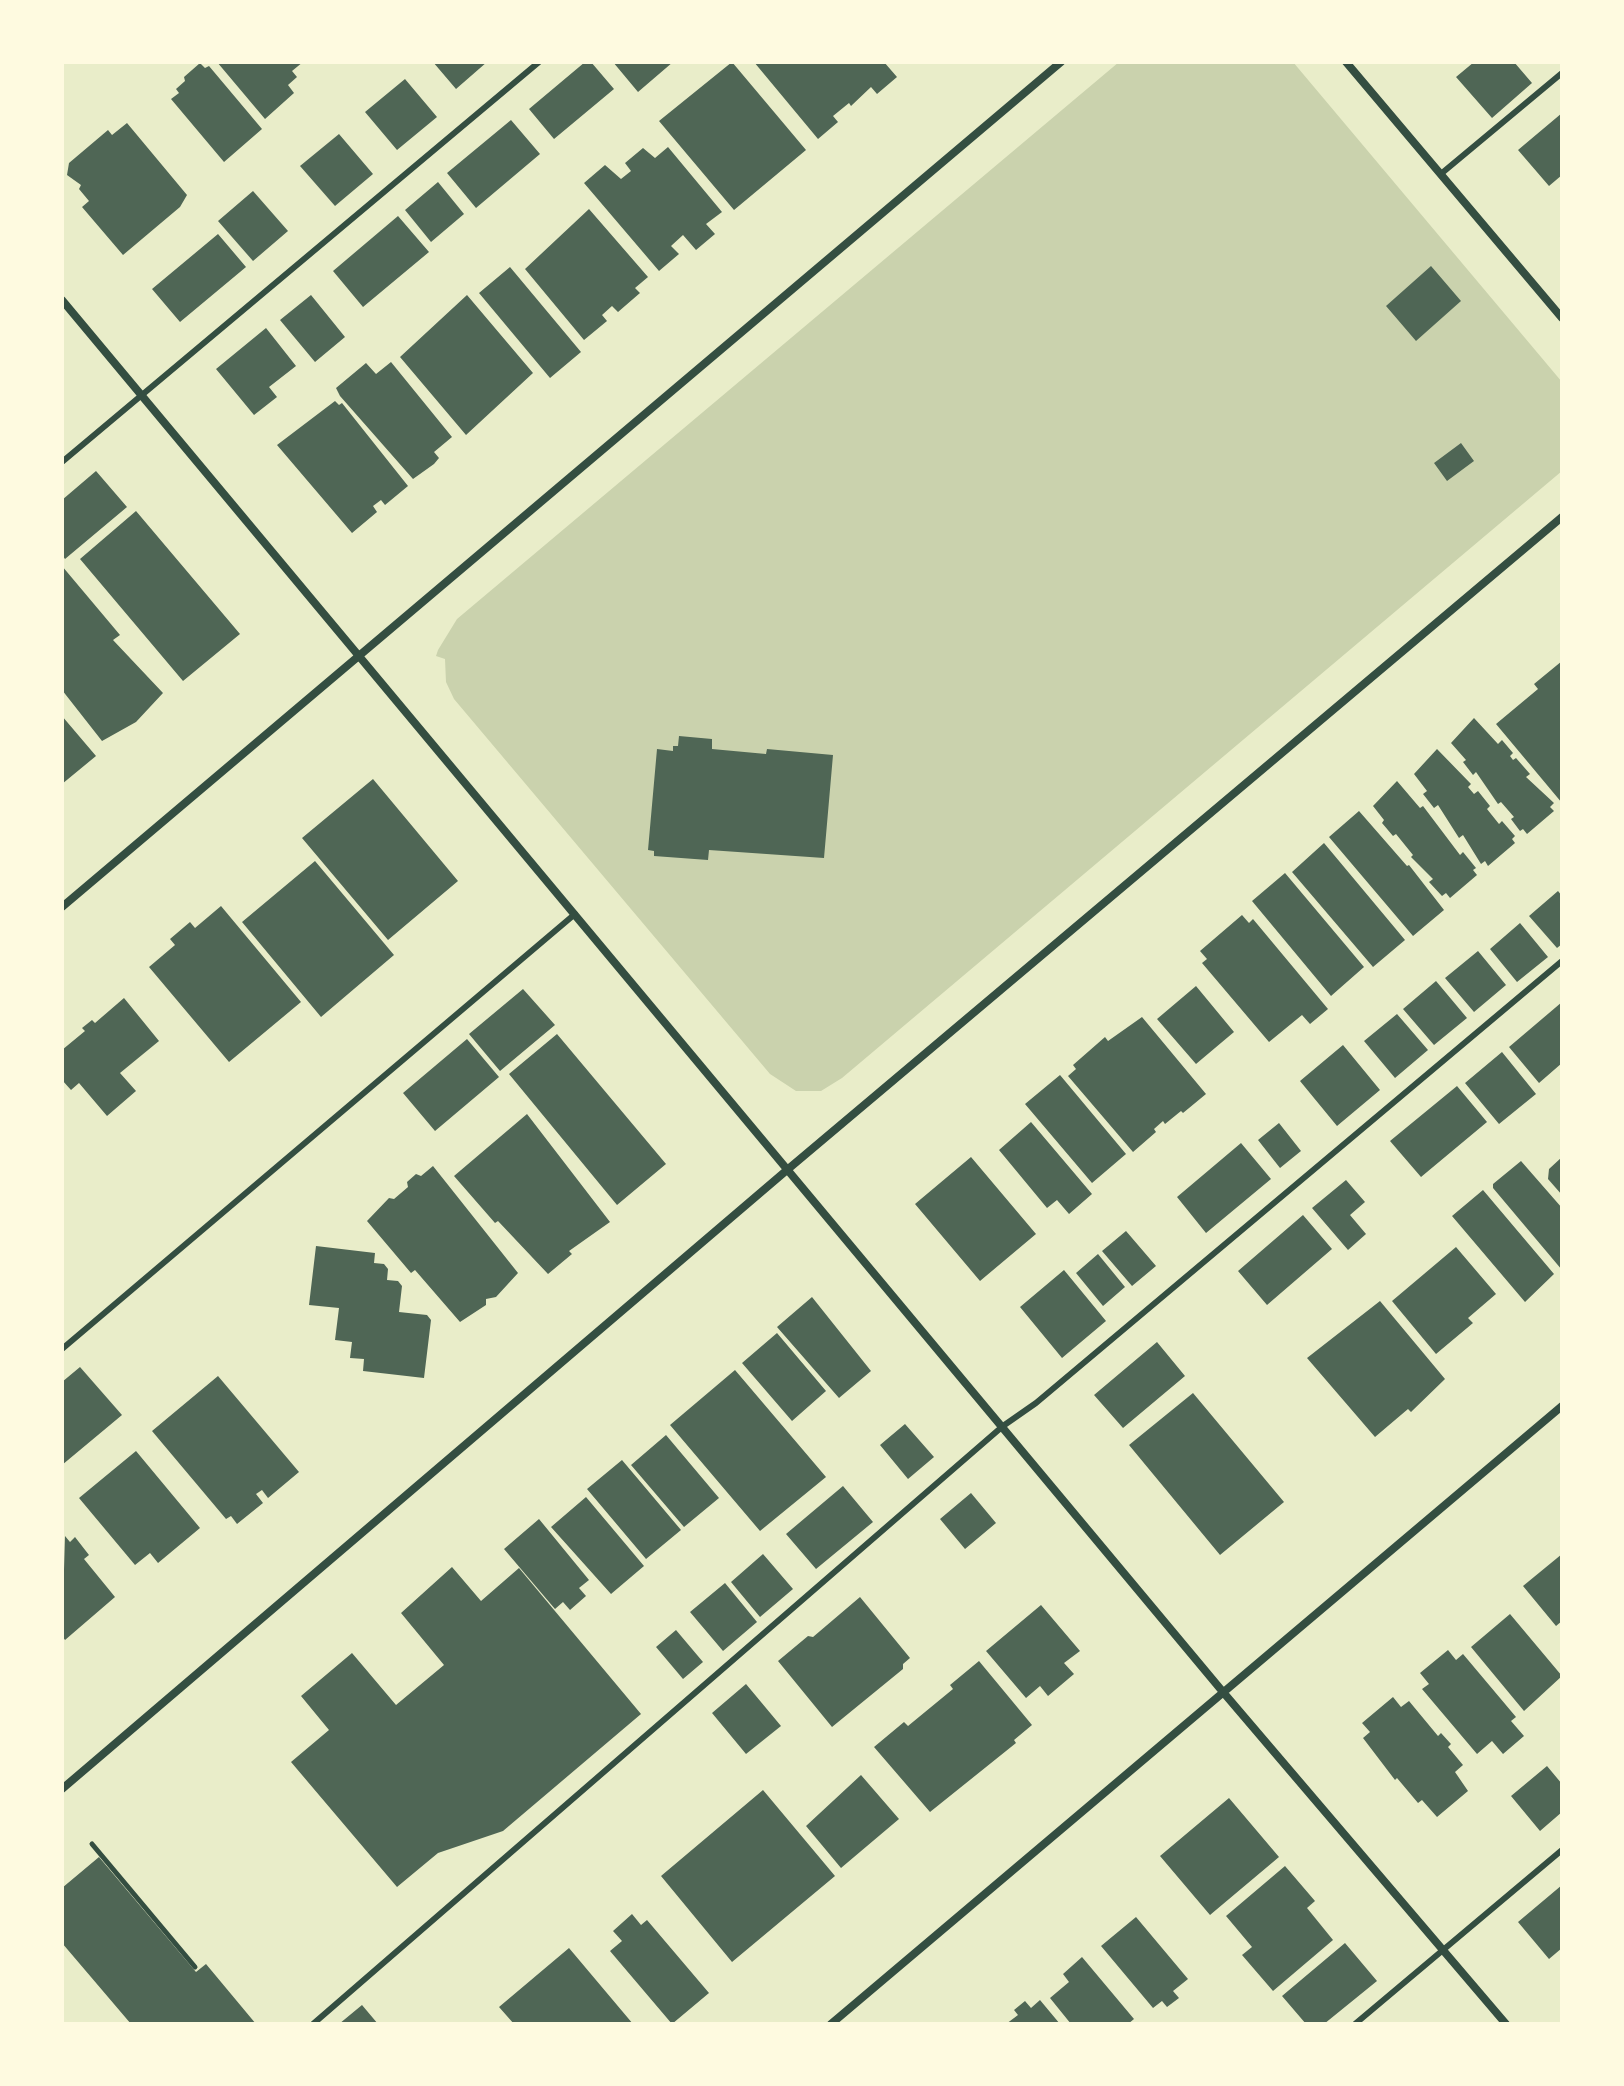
<!DOCTYPE html>
<style>
body{margin:0}
#map{position:relative;width:1624px;height:2086px;overflow:hidden;background:#e9edc9;font-family:"PT Sans",sans-serif}
canvas{display:block}
.frame{position:absolute;inset:0;border:64px solid #fefae0;pointer-events:none}
</style>
<div id="map">
<canvas width="1624" height="2086"></canvas>
<div class="frame"></div>
</div>
<script>
const ctx = document.querySelector('canvas').getContext('2d');
ctx.lineJoin = 'round';
function paint(path, color) { ctx.fillStyle = color; ctx.fill(path, 'evenodd'); }
const poly = rows => new Path2D(rows.map(r => 'M' + r).join(''));
function trace(path, color, width, dash) { ctx.strokeStyle = color; ctx.lineWidth = width; ctx.lineCap = dash ? 'butt' : 'round'; ctx.setLineDash(dash || []); ctx.stroke(path); }
const green = poly([
 [1119,62,1293,62,1562,382,1562,471,842,1078,821,1091,796,1091,770,1074,454,699,446,682,445,659,436,656,438,650,457,619]
]);
const building = poly([
 [217,62,303,62,292,71,297,77,288,85,294,93,265,119],
 [433,62,487,62,456,89],
 [585,62,591,62,614,89,554,139,529,109],
 [613,62,673,62,638,92],
 [732,62,806,150,734,210,659,121],
 [754,62,884,62,897,77,877,94,871,87,851,106,849,103,833,116,838,122,818,139],
 [1474,62,1514,62,1532,83,1492,118,1456,77],
 [200,63,205,68,209,66,262,129,224,162,171,99,179,93,176,89,185,81,184,77],
 [405,79,437,117,397,150,365,112],
 [1562,113,1562,175,1549,186,1518,150],
 [511,120,540,154,476,208,447,173],
 [127,123,187,195,180,207,123,255,82,207,89,201,79,189,81,185,67,175,69,163,108,130,112,135],
 [339,134,373,174,335,206,300,166],
 [668,147,722,212,706,224,715,234,696,250,683,235,671,246,679,254,659,271,584,183,605,165,621,179,631,171,625,163,643,148,655,158],
 [438,182,464,214,431,242,405,210],
 [253,191,288,231,253,261,218,221],
 [589,209,648,277,635,288,640,293,618,312,612,306,602,315,607,321,584,340,525,269],
 [398,216,429,252,363,307,333,271],
 [218,234,246,267,180,322,152,289],
 [1431,266,1461,301,1416,341,1386,306],
 [510,267,581,352,550,378,479,293],
 [311,295,345,337,315,362,280,320],
 [467,295,533,373,466,435,400,357],
 [266,328,296,366,269,387,277,397,254,415,216,369],
 [391,362,452,437,434,452,439,458,434,464,413,479,340,396,336,388,366,363,376,374],
 [335,401,339,405,342,403,408,486,385,505,381,500,373,506,377,512,352,533,277,445],
 [1461,443,1474,461,1447,481,1434,463],
 [96,471,127,507,65,559,62,555,62,500],
 [136,511,240,634,183,681,80,559],
 [62,566,120,635,113,640,163,693,136,722,102,741,62,690],
 [1562,661,1562,803,1496,724,1538,689,1534,684],
 [62,716,96,756,62,784],
 [1474,718,1498,744,1502,740,1513,753,1510,756,1513,760,1516,758,1530,774,1526,777,1554,803,1550,807,1554,811,1527,834,1523,829,1520,831,1511,819,1514,817,1501,802,1498,804,1476,772,1473,775,1463,762,1466,760,1451,743],
 [679,736,712,739,712,749,766,754,767,749,833,755,824,858,709,850,708,860,654,856,654,851,648,850,657,749,673,751,673,746,678,746],
 [1437,749,1471,784,1468,787,1474,794,1478,791,1490,806,1487,809,1499,824,1502,821,1515,836,1512,839,1515,843,1488,866,1485,861,1481,864,1463,835,1459,838,1438,805,1434,808,1423,794,1427,791,1414,774],
 [373,779,458,881,388,940,302,838],
 [1397,781,1420,808,1423,806,1460,855,1463,852,1476,868,1473,870,1477,875,1450,898,1446,893,1442,896,1429,882,1433,879,1411,857,1413,855,1396,834,1393,836,1382,823,1384,820,1373,806],
 [1359,811,1407,866,1409,865,1444,910,1413,936,1329,837],
 [1324,843,1405,940,1373,967,1292,872],
 [315,861,394,955,321,1017,242,922],
 [1285,873,1364,967,1331,996,1252,901],
 [1558,891,1562,896,1562,944,1557,948,1529,916],
 [221,906,301,1002,229,1062,149,967,175,945,170,939,190,922,195,928],
 [1242,915,1249,923,1253,919,1328,1009,1310,1024,1302,1015,1269,1042,1202,963,1207,959,1200,951],
 [1520,923,1548,957,1517,982,1490,949],
 [1478,951,1506,985,1474,1012,1445,978],
 [1436,981,1467,1018,1434,1045,1403,1009],
 [1196,986,1234,1032,1196,1064,1157,1019],
 [523,989,555,1025,500,1071,469,1034],
 [124,998,159,1041,120,1073,136,1091,107,1116,79,1083,71,1090,62,1080,62,1050,85,1031,82,1028,92,1020,95,1023],
 [1562,1002,1562,1063,1539,1083,1509,1047],
 [1397,1014,1428,1050,1395,1078,1364,1041],
 [1142,1017,1206,1094,1183,1113,1181,1111,1165,1124,1163,1121,1154,1129,1156,1132,1133,1152,1068,1076,1076,1069,1073,1065,1105,1037,1108,1041],
 [557,1034,666,1164,617,1205,509,1074],
 [467,1039,499,1077,435,1131,403,1093],
 [1343,1045,1380,1090,1337,1126,1300,1081],
 [1502,1052,1536,1094,1499,1124,1465,1083],
 [1060,1075,1126,1154,1092,1183,1025,1104],
 [1457,1086,1487,1122,1421,1177,1390,1141],
 [527,1114,610,1222,569,1251,572,1254,548,1274,498,1221,495,1223,454,1176],
 [1031,1122,1092,1194,1069,1214,1057,1200,1047,1208,999,1150],
 [1279,1123,1301,1151,1280,1168,1258,1140],
 [1241,1143,1271,1179,1206,1233,1177,1197],
 [971,1157,1036,1234,980,1281,915,1204],
 [1562,1157,1562,1195,1548,1179,1549,1169],
 [1521,1161,1562,1208,1562,1270,1493,1188,1493,1184],
 [433,1166,518,1273,496,1297,486,1299,486,1305,460,1322,415,1270,411,1273,367,1221,389,1198,394,1199,408,1187,407,1182,416,1174,421,1176],
 [1346,1180,1365,1202,1350,1215,1366,1234,1348,1250,1312,1208],
 [1483,1190,1554,1274,1525,1302,1452,1216],
 [1303,1215,1332,1249,1267,1305,1238,1271],
 [1126,1231,1156,1266,1132,1286,1102,1251],
 [316,1246,375,1253,374,1263,384,1264,388,1269,387,1280,398,1281,402,1286,399,1312,427,1315,431,1320,424,1378,363,1371,364,1359,350,1358,352,1342,335,1340,339,1308,309,1305],
 [1456,1247,1496,1294,1468,1318,1473,1323,1436,1354,1392,1301],
 [1098,1254,1125,1287,1103,1306,1076,1273],
 [1064,1270,1106,1321,1062,1358,1020,1307],
 [812,1297,871,1371,839,1398,777,1327],
 [1380,1301,1445,1379,1411,1412,1408,1409,1375,1437,1307,1358],
 [777,1333,826,1391,792,1421,742,1363],
 [1157,1342,1185,1376,1123,1428,1094,1395],
 [80,1367,122,1415,62,1465,62,1382],
 [735,1370,826,1477,760,1531,670,1425],
 [218,1376,299,1472,268,1498,262,1490,256,1494,263,1503,237,1524,231,1516,226,1519,152,1431],
 [1193,1393,1284,1502,1220,1555,1129,1445],
 [905,1424,934,1457,908,1479,880,1445],
 [666,1435,719,1498,684,1527,631,1465],
 [136,1451,200,1528,158,1563,150,1553,135,1565,79,1498],
 [622,1460,681,1530,646,1559,587,1489],
 [843,1486,873,1522,816,1569,786,1534],
 [971,1493,996,1523,965,1549,940,1519],
 [586,1497,644,1566,611,1594,551,1527],
 [539,1519,589,1580,579,1588,586,1596,570,1610,563,1602,555,1609,504,1549],
 [65,1536,70,1542,75,1537,89,1555,84,1559,115,1597,65,1640,62,1636],
 [763,1554,793,1589,760,1617,731,1582],
 [1562,1554,1562,1621,1556,1626,1523,1586],
 [452,1567,481,1601,519,1568,641,1714,503,1831,438,1853,397,1887,291,1762,329,1730,301,1696,352,1653,396,1705,444,1665,401,1613],
 [725,1583,757,1622,723,1651,690,1612],
 [860,1597,910,1658,903,1664,903,1669,832,1727,778,1661,808,1636,813,1637],
 [1041,1605,1080,1651,1064,1663,1074,1674,1048,1696,1040,1686,1026,1698,986,1651],
 [1510,1614,1562,1676,1524,1711,1471,1647],
 [676,1630,703,1662,683,1679,656,1647],
 [1448,1650,1456,1660,1463,1654,1516,1717,1511,1721,1524,1736,1503,1754,1492,1741,1477,1754,1422,1689,1429,1684,1420,1673],
 [979,1661,1032,1725,1014,1740,1016,1743,930,1812,874,1747,904,1722,908,1726,953,1689,950,1685],
 [746,1684,781,1726,746,1754,712,1713],
 [1393,1697,1401,1707,1409,1701,1438,1736,1441,1733,1451,1744,1448,1747,1463,1765,1455,1772,1468,1791,1437,1817,1422,1800,1418,1803,1397,1778,1395,1780,1363,1738,1370,1732,1362,1723],
 [1547,1766,1562,1784,1562,1812,1540,1831,1511,1796],
 [861,1775,899,1819,841,1868,806,1826],
 [763,1790,835,1876,732,1962,661,1876],
 [1229,1798,1279,1857,1210,1915,1160,1856],
 [99,1857,196,1972,206,1964,256,2024,131,2024,62,1943,62,1888],
 [1285,1866,1315,1901,1307,1908,1333,1940,1273,1991,1242,1955,1252,1947,1226,1916],
 [1562,1885,1562,1948,1549,1959,1518,1922],
 [632,1914,641,1925,647,1920,709,1993,672,2024,610,1951,622,1941,613,1931],
 [1136,1917,1188,1979,1173,1991,1179,1998,1167,2007,1162,2001,1153,2008,1101,1946],
 [1345,1943,1377,1981,1324,2024,1306,2024,1282,1996],
 [569,1948,633,2024,514,2024,499,2007],
 [1082,1957,1134,2019,1128,2024,1071,2024,1050,1998,1069,1982,1063,1974],
 [1040,2000,1060,2024,1006,2024,1018,2015,1014,2010,1025,2001,1031,2008],
 [362,2005,378,2024,339,2024]
]);
const path = poly([
 [92,1844,195,1967]
]);
const service = poly([
 [1442,173,1562,73],
 [62,462,539,62],
 [62,1349,575,914],
 [313,2024,1003,1426,1036,1403,1562,961],
 [1355,2024,1562,1850]
]);
const minor = poly([
 [1346,62,1562,318],
 [62,300,1223,1692,1506,2024],
 [62,907,1061,62],
 [62,1789,787,1170,1562,517],
 [831,2024,1562,1406]
]);
paint(green, '#cad2ad');
paint(building, '#4f6655');
trace(path, '#344e41', 5);
trace(service, '#344e41', 6);
trace(minor, '#344e41', 8);
</script>
